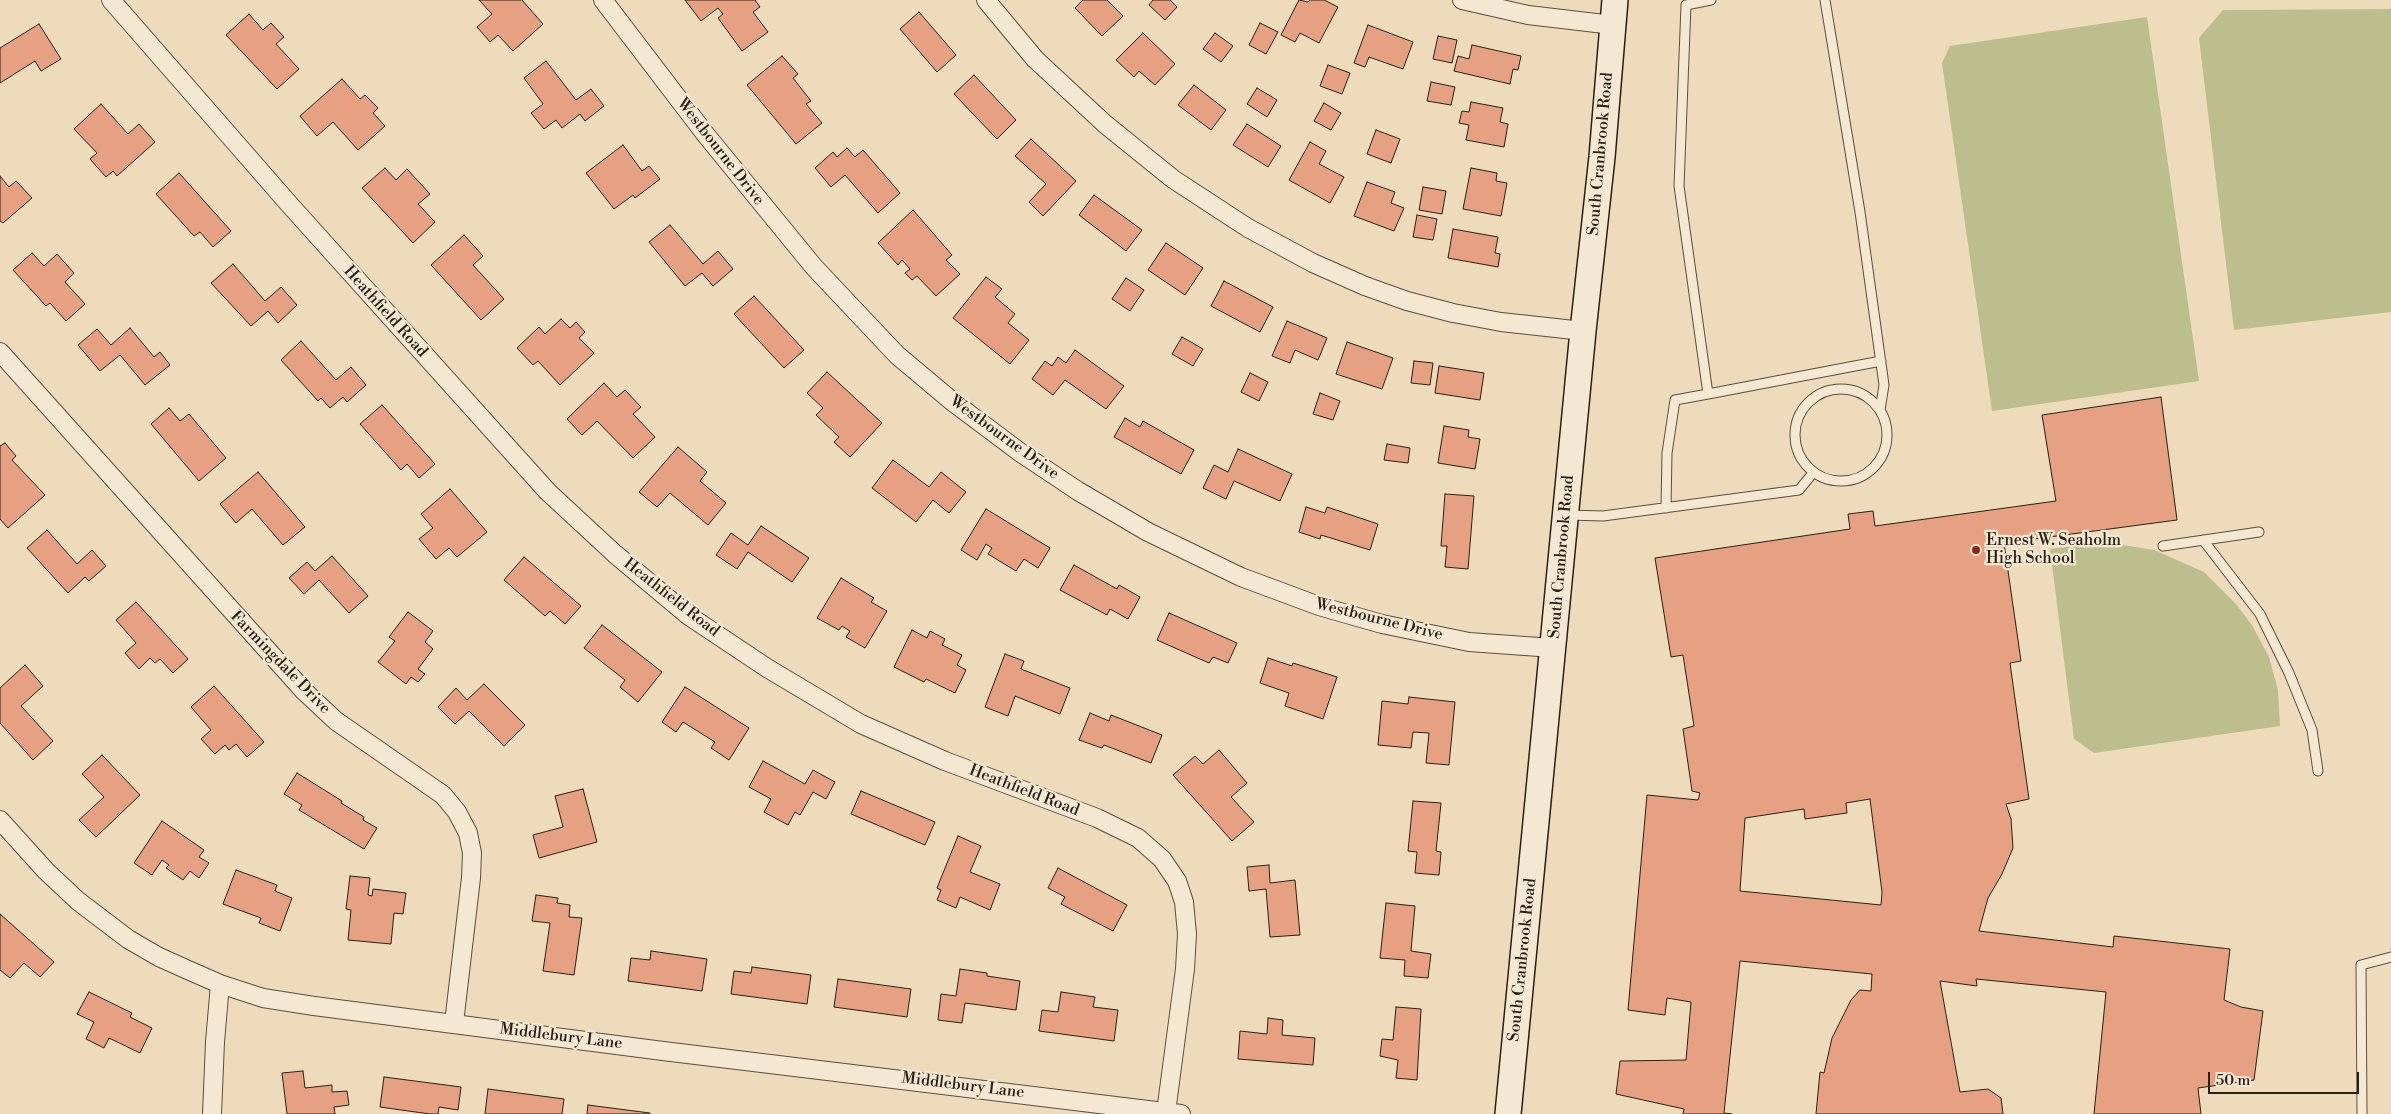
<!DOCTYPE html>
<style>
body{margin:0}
#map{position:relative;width:2391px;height:1114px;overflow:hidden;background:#eedbbb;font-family:"Libre Bodoni",serif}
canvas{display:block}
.scale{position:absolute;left:2208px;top:1072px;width:151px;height:22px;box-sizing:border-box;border:2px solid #292015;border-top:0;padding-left:6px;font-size:15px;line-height:18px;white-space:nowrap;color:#292015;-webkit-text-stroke:4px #f4e8d3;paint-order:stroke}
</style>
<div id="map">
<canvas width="2391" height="1114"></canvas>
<div class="scale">50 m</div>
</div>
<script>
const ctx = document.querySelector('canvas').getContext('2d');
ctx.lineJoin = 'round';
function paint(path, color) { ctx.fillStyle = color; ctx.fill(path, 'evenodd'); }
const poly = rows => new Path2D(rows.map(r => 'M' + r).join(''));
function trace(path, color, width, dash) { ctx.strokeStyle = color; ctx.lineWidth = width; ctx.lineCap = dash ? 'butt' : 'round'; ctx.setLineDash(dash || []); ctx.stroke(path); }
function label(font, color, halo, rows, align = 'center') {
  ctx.font = font + ' "Libre Bodoni",serif'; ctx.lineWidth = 4.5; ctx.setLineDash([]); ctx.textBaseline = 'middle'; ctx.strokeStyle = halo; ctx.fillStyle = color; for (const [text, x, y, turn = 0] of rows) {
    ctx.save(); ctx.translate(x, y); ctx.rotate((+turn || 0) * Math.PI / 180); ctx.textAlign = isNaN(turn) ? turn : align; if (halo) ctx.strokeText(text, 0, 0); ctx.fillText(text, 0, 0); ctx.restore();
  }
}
const green = poly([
 [2391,9,2391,312,2234,330,2199,38,2223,10],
 [2147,17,2199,381,1992,411,1942,63,1950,46],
 [2104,542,2154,550,2204,572,2236,604,2252,625,2269,657,2278,690,2280,726,2094,753,2074,739,2050,549]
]);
const building = poly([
 [479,0,522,0,543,24,513,51,498,35,490,42,477,27,492,14,479,0],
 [685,0,755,0,760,7,753,12,768,32,742,51,718,18,723,14,718,8,701,21,685,0],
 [1083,0,1107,0,1123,16,1102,36,1075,8,1083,0],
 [1153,0,1170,0,1177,7,1165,20,1149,5,1153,0],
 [1299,0,1308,2,1310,0,1324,0,1338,7,1319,43,1300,33,1295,42,1281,35,1299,0],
 [919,12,956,55,937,72,900,29,919,12],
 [249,14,263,30,271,23,284,37,276,44,299,69,277,89,226,35,249,14],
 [1260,23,1278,32,1266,54,1249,45,1260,23],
 [39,24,61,59,41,71,35,61,0,83,0,48,39,24],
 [1368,25,1413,42,1403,69,1369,57,1365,67,1354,63,1368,25],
 [1143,33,1175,64,1155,85,1139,71,1134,77,1116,60,1143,33],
 [1215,33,1233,46,1221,62,1203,49,1215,33],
 [1438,36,1457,40,1452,63,1433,59,1438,36],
 [1472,45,1521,56,1518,70,1513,69,1510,84,1454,71,1458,56,1469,59,1472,45],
 [782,56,798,74,793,78,811,101,806,104,822,123,796,144,747,85,782,56],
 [546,61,576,100,591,89,604,106,585,121,580,114,562,128,556,120,544,129,531,113,543,104,524,78,546,61],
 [1328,65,1350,73,1342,94,1320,86,1328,65],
 [974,75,1016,120,997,139,954,94,974,75],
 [342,79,360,99,365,95,378,108,373,113,385,126,358,150,333,122,317,136,300,116,342,79],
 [1431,82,1455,87,1451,105,1427,101,1431,82],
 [1194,85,1226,110,1211,130,1178,105,1194,85],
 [1257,88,1277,100,1267,117,1247,104,1257,88],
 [1471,102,1503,108,1500,122,1508,124,1504,147,1466,140,1469,125,1459,123,1462,111,1469,112,1471,102],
 [1324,103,1341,113,1331,130,1314,121,1324,103],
 [101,104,128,134,139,124,155,142,117,176,113,171,106,177,90,159,97,153,74,129,101,104],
 [1247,124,1281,146,1268,167,1233,145,1247,124],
 [1376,130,1400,139,1391,163,1367,154,1376,130],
 [1031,139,1076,181,1043,216,1029,202,1046,184,1015,156,1031,139],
 [1310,142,1326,151,1319,164,1344,177,1330,203,1289,180,1310,142],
 [623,145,642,171,649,166,660,179,635,198,633,195,614,209,586,173,623,145],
 [847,148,855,157,863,150,900,193,878,213,845,175,831,187,815,168,833,152,837,157,847,148],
 [385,168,396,180,407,169,430,194,418,204,435,222,413,243,362,188,385,168],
 [1471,168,1497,173,1496,181,1507,183,1501,216,1463,209,1471,168],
 [179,173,231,231,213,247,200,232,194,236,156,194,179,173],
 [0,176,9,187,16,181,32,198,3,223,0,221,0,176],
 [1367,182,1395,192,1391,203,1404,208,1394,231,1354,216,1367,182],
 [1423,187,1446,191,1442,214,1419,210,1423,187],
 [1094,195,1142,230,1126,251,1079,215,1094,195],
 [913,210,952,255,946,260,960,274,936,296,917,276,912,280,905,273,910,269,902,260,898,265,878,243,913,210],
 [1417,215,1437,219,1433,240,1413,237,1417,215],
 [670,225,703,264,718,251,733,269,713,286,702,273,685,286,649,242,670,225],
 [1453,229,1498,237,1495,253,1500,254,1498,267,1448,258,1453,229],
 [464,235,483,256,473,265,504,299,481,320,431,265,464,235],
 [1166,243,1203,268,1185,295,1148,270,1166,243],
 [32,253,44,266,57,254,74,273,65,282,85,304,66,321,50,303,46,306,13,270,32,253],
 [233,264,265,301,281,287,297,305,278,323,268,311,251,326,211,283,233,264],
 [986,277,1002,289,995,297,1015,314,1008,323,1029,340,1010,364,953,318,986,277],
 [1126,278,1144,290,1130,311,1112,299,1126,278],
 [1224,281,1273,307,1260,332,1211,306,1224,281],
 [754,296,804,350,784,368,734,314,754,296],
 [561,319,570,328,576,322,585,332,579,338,594,353,560,385,538,361,533,365,517,348,539,327,545,334,561,319],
 [1287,321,1327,338,1318,360,1295,350,1290,363,1272,356,1287,321],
 [130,328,154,357,160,352,170,365,145,385,120,355,100,371,78,345,97,329,111,345,130,328],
 [1182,337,1203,349,1193,366,1172,354,1182,337],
 [301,341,336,380,351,367,366,385,347,402,343,397,330,408,321,398,318,401,281,360,301,341],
 [1347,342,1393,358,1382,389,1336,374,1347,342],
 [1075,350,1124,386,1106,409,1065,380,1053,395,1032,379,1045,361,1052,366,1058,357,1066,363,1075,350],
 [1414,361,1433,363,1430,385,1411,383,1414,361],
 [1439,366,1484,373,1480,400,1435,393,1439,366],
 [827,372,882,423,850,457,834,442,839,437,816,415,823,408,807,393,827,372],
 [1250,373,1268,382,1259,401,1241,392,1250,373],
 [604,383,617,397,625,390,641,407,633,414,655,437,633,458,597,421,582,435,567,419,604,383],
 [1320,393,1340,401,1333,420,1313,414,1320,393],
 [2161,397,2177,520,2004,543,2021,661,2010,663,2029,799,2006,804,2011,819,2013,848,2002,874,1988,898,1979,931,2113,947,2114,936,2230,949,2224,1000,2241,1007,2263,1011,2254,1080,2198,1088,2201,1114,2094,1114,2106,992,1976,979,1977,986,1940,981,1960,1092,1988,1089,2001,1098,2003,1114,1816,1114,1820,1072,1824,1073,1832,1038,1851,1000,1860,990,1871,991,1872,974,1740,961,1724,1113,1732,1114,1683,1114,1684,1109,1616,1094,1620,1061,1686,1060,1691,1002,1667,998,1665,1015,1628,1010,1647,795,1698,800,1700,793,1692,791,1683,729,1694,726,1683,655,1671,657,1655,558,1850,529,1848,514,1873,511,1875,526,2056,501,2042,415,2161,397],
 [1870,799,1882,892,1881,905,1740,891,1745,818,1804,809,1805,819,1847,813,1846,803,1870,799],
 [382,405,435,464,419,478,407,464,401,470,360,424,382,405],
 [169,408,180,421,189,414,226,458,199,481,151,424,169,408],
 [1125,418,1140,427,1143,421,1194,450,1181,474,1114,437,1125,418],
 [1444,426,1469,430,1468,437,1480,439,1475,469,1438,463,1444,426],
 [5,443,16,456,12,460,45,495,8,528,0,519,0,446,5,443],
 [1387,444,1410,448,1408,463,1384,460,1387,444],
 [678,447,707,472,700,481,726,503,708,525,670,493,657,507,639,492,678,447],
 [1238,449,1292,474,1280,501,1234,481,1226,499,1203,488,1214,465,1228,472,1238,449],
 [893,460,929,487,941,472,966,492,949,513,933,500,916,522,872,488,893,460],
 [258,472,305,527,283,545,252,509,236,523,220,504,258,472],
 [450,489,487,532,457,557,449,548,436,559,419,539,433,528,421,514,450,489],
 [1445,494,1474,496,1468,569,1445,567,1447,546,1441,546,1445,494],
 [1306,507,1325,513,1327,507,1378,524,1370,550,1321,535,1320,539,1299,532,1306,507],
 [986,509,1050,548,1038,568,1024,559,1016,571,988,554,992,548,986,544,977,560,961,550,986,509],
 [761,526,809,558,792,582,748,552,737,569,716,555,731,533,748,545,761,526],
 [47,530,77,564,92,550,106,566,89,581,85,577,68,593,27,548,47,530],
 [332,556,368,596,349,613,319,580,304,594,289,578,307,562,315,571,332,556],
 [524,557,581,606,565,624,550,611,545,616,504,580,524,557],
 [1074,565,1117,589,1119,585,1140,597,1128,619,1110,609,1107,615,1060,590,1074,565],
 [841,578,874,598,871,602,887,611,865,648,846,637,850,631,842,626,839,630,817,618,841,578],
 [136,602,188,659,173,673,160,659,155,663,150,658,139,669,125,653,136,643,116,620,136,602],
 [408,612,433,631,425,642,433,649,418,669,425,674,418,682,411,677,406,684,378,662,395,641,389,637,408,612],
 [1169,613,1237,643,1228,663,1213,657,1209,663,1157,640,1169,613],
 [602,625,662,672,638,702,620,687,625,680,584,648,602,625],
 [912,630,927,638,930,631,945,639,942,645,962,655,957,665,966,670,955,693,926,679,924,682,894,667,912,630],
 [1005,654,1024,661,1021,669,1070,688,1060,714,1015,696,1008,716,985,707,1005,654],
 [1268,658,1292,666,1293,663,1337,677,1323,719,1285,706,1289,693,1260,683,1268,658],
 [25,665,43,686,21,706,53,741,33,760,0,723,0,688,25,665],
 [484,684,525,725,504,746,469,711,455,724,438,707,456,688,467,700,484,684],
 [214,686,264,742,247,757,236,744,229,750,225,745,215,754,201,739,211,730,191,707,214,686],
 [685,687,749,728,729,760,711,748,715,742,683,722,676,732,662,722,685,687],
 [1409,697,1455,702,1449,765,1426,763,1429,733,1413,732,1411,748,1378,745,1382,701,1408,704,1409,697],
 [1090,713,1109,721,1111,715,1162,735,1151,763,1104,745,1102,748,1079,740,1090,713],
 [1219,750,1247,783,1231,797,1254,822,1232,841,1173,775,1195,756,1203,764,1219,750],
 [102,755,140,795,96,837,79,820,104,797,82,774,102,755],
 [763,761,805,784,813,770,835,782,826,799,813,792,800,815,795,812,788,825,764,812,771,799,749,787,763,761],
 [297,773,342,801,341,803,364,817,363,820,377,828,364,849,299,810,302,805,284,794,297,773],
 [583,789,597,842,539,858,533,835,563,827,555,796,583,789],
 [861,791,935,822,925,845,851,814,861,791],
 [1413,801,1441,803,1436,851,1441,852,1439,875,1415,873,1417,852,1408,851,1413,801],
 [162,821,204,850,199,857,209,863,199,878,190,871,183,880,166,868,169,865,162,860,152,875,134,863,162,821],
 [958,836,981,846,970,872,1000,884,990,910,960,897,956,908,937,900,941,890,937,888,958,836],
 [1269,865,1270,883,1295,880,1300,935,1270,937,1266,889,1249,891,1247,867,1269,865],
 [1058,868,1127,905,1113,931,1061,904,1065,897,1048,888,1058,868],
 [236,870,277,885,275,891,292,898,280,931,259,923,261,918,223,904,236,870],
 [350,876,370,878,368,895,372,896,373,889,406,893,403,914,394,913,391,944,348,940,351,910,346,909,350,876],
 [536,895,558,898,557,903,570,905,569,917,582,918,574,975,543,971,550,923,532,921,536,895],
 [1386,903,1415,906,1411,951,1431,954,1428,978,1404,976,1405,960,1380,958,1386,903],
 [0,914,54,962,40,977,24,963,10,978,0,970,0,914],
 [651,951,707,959,702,991,628,981,631,958,650,960,651,951],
 [752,967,811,975,807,1004,731,994,734,971,751,973,752,967],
 [960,969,987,973,987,976,1020,981,1016,1010,965,1003,962,1023,938,1020,941,994,956,996,960,969],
 [838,979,911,989,907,1017,834,1007,838,979],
 [89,992,132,1013,130,1017,152,1028,140,1053,109,1038,104,1048,86,1039,94,1022,77,1014,89,992],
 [1061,992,1095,997,1093,1007,1118,1010,1114,1041,1039,1031,1042,1010,1058,1012,1061,992],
 [1396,1007,1421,1009,1417,1080,1396,1078,1398,1060,1380,1056,1382,1039,1393,1040,1396,1007],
 [1268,1018,1283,1020,1282,1035,1315,1038,1313,1065,1238,1059,1240,1031,1267,1034,1268,1018],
 [303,1071,305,1088,332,1085,332,1092,347,1091,349,1105,334,1107,335,1114,287,1114,282,1073,303,1071],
 [384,1077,461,1087,458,1110,439,1107,438,1114,430,1114,380,1107,384,1077],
 [488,1089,564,1099,562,1114,485,1114,488,1089],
 [588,1105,650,1113,650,1114,587,1114,588,1105]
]);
const lane = poly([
 [1825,0,1860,212,1884,385,1880,410],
 '1795 435a46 46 0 1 1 92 0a46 46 0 1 1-92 0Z',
 [1708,394,1881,361],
 [1666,508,1667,453,1675,400,1708,394,1679,186,1686,5,1711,0],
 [1568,515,1603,516,1799,490,1813,473],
 [2203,540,2260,614,2289,673,2312,730,2318,771],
 [2163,546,2259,532],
 [2362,1114,2361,965,2391,957]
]);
const street = poly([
 [111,0,289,204,548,492,615,554,689,616,767,668,861,724,945,761,1097,818,1138,838,1162,859,1177,881,1184,902,1187,934,1185,969,1166,1112],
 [603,0,706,135,814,267,897,355,953,402,1021,453,1078,491,1148,532,1241,577,1319,606,1382,624,1469,642,1553,648],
 [986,0,1035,59,1105,124,1173,179,1248,228,1313,263,1365,286,1407,301,1453,313,1501,322,1583,331],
 [1462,0,1528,15,1613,25],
 [0,352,304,691,336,721,443,795,457,812,468,833,472,853,471,878,454,1023],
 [0,820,46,871,78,901,128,939,159,957,188,970,220,984,263,998,314,1006,663,1051,1181,1114],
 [212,1114,215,1042,220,984]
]);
const secondary = poly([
 [1508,1114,1583,331,1602,157,1615,0]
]);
const markers = [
 [1976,550,5,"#8f2418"]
];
const streetNames = [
 ["Westbourne Drive",720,152,52],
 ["South Cranbrook Road",1601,154,-85],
 ["Heathfield Road",385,312,48],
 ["Westbourne Drive",1004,438,36],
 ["South Cranbrook Road",1562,557,-85],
 ["Heathfield Road",671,598,38],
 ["Westbourne Drive",1379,620,14],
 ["Farmingdale Drive",280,663,46],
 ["Heathfield Road",1024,791,21],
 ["South Cranbrook Road",1523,960,-84],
 ["Middlebury Lane",561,1037,7],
 ["Middlebury Lane",963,1086,7]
];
const poiNames = [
 ["Ernest W. Seaholm",1986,541],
 ["High School",1986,559]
];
paint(green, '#bcbf8d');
paint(building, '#e6a082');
trace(building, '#292015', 1);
trace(lane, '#5a4f3e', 11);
trace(street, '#5a4f3e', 20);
trace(secondary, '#292015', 28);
trace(lane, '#f4e8d3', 9);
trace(street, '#f4e8d3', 18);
trace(secondary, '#f4e8d3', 25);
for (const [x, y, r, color] of markers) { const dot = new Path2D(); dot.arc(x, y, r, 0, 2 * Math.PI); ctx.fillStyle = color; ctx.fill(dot); trace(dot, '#f4e8d3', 2); }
label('16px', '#292015', '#f4e8d3', streetNames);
label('16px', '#292015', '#f4e8d3', poiNames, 'left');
</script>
